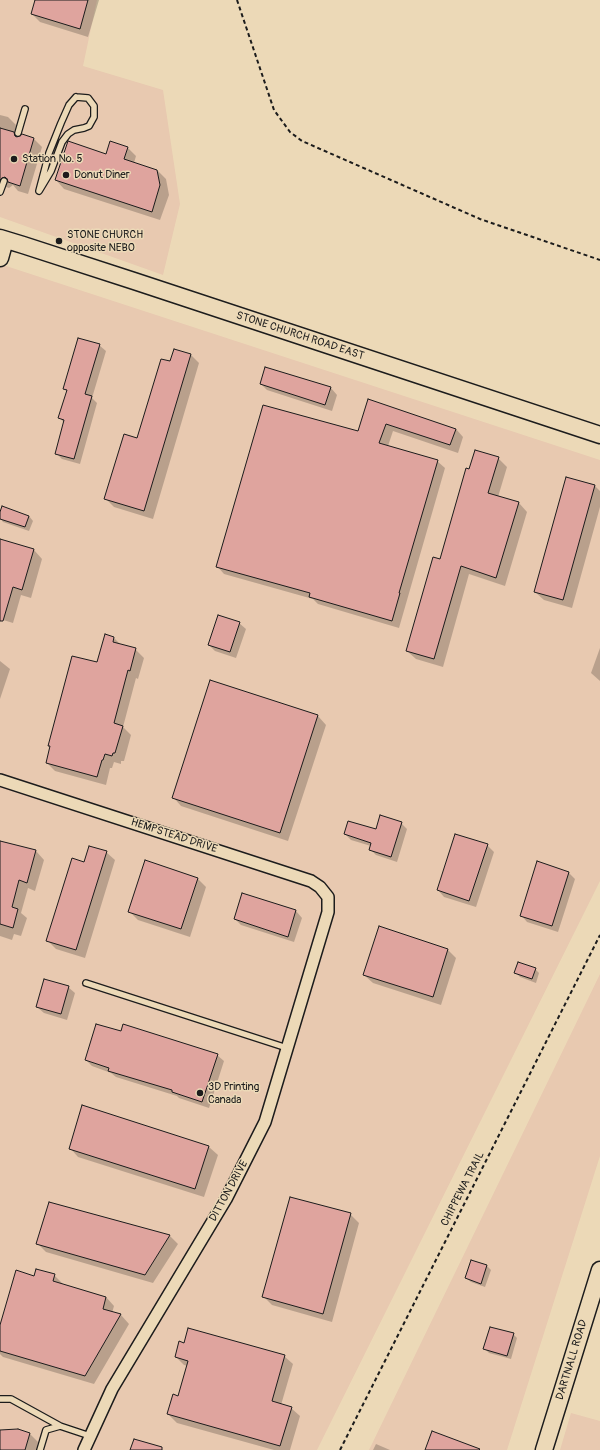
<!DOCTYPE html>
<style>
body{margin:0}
canvas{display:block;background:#ecd9b7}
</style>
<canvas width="600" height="1450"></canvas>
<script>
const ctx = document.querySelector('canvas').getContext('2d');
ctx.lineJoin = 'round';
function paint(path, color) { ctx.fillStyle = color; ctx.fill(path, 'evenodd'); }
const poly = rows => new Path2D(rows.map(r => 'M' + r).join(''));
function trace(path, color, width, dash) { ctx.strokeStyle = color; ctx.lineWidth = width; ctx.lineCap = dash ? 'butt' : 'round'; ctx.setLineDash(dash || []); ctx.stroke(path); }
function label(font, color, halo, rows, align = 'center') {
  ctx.font = font + ' Pangolin,sans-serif'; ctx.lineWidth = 3; ctx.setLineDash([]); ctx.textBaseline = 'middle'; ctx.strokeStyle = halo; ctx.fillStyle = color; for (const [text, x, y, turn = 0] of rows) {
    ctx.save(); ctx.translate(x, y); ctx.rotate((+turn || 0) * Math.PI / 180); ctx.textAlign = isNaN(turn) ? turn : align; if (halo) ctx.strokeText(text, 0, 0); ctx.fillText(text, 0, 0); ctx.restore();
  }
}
const built = poly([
 [0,0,97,0,83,66,163,90,180,204,163,275,0,217],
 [0,264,600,460,600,881,317,1450,0,1450],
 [600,974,600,1156,507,1450,369,1450],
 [571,1413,600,1421,600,1450,560,1450]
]);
const shadow = poly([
 [36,0,99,0,88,37,40,22,32,14],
 [0,115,8,117,16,125,14,133,18,138,34,139,42,147,28,194,18,191,13,185,9,188,0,185],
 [127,147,136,156,134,163,157,170,166,179,169,195,160,220,64,189,56,180,107,155],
 [99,345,106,351,92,398,97,403,80,464,62,459,56,453,64,423,60,418,67,392,65,389],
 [191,355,199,363,153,519,114,507,106,499,138,439,171,363],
 [261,384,331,388,337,395,332,411,267,390],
 [369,401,456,429,463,437,458,453,393,431,388,446,437,461,445,468,399,628,318,604,313,599,224,574,217,566,358,432],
 [498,458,507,467,498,497,519,503,527,512,505,586,469,574,443,667,416,659,407,651,440,560,469,470],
 [567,478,595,486,600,491,600,507,572,608,544,600,535,592],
 [0,515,29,516,33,521,29,531,3,522,0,518],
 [0,540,34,550,42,559,31,598,21,595,13,623,0,619],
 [239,623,246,629,236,658,215,651,209,645],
 [114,638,122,646,135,649,144,658,138,679,136,678,123,727,131,735,124,761,121,761,121,764,114,762,112,768,110,768,106,785,55,771,47,763,98,663],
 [600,648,600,681,591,673],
 [0,661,10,669,0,699],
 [211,681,318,716,326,725,288,841,181,806,173,797],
 [401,823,407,829,397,862,376,855,370,849,371,846,351,840,345,834,376,830],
 [0,842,36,851,44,860,35,891,28,888,21,913,27,918,21,936,14,934,12,940,0,936],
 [487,845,494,852,476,907,444,897,438,890],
 [106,852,115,860,85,958,56,949,48,941,84,863],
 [146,862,198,879,206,887,190,937,138,920,129,911],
 [569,873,575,879,558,932,527,922,521,915],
 [296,911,302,918,294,942,241,925,235,919],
 [448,950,456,958,441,1005,373,983,364,975],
 [535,969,539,973,536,983,520,977,516,973],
 [68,987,75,993,67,1020,44,1013,37,1007],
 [122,1033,217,1055,224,1061,209,1108,179,1098,177,1096,116,1077,111,1073,92,1066,86,1060],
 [83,1106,209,1147,218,1155,204,1197,78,1157,70,1148],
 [350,1214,359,1223,332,1322,272,1305,264,1297],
 [169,1235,178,1244,153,1283,46,1252,38,1244],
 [472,1261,487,1266,491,1270,485,1287,471,1282,466,1278],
 [54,1275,63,1284,63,1285,106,1297,114,1306,112,1313,121,1315,129,1324,94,1384,3,1357,0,1354,0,1329],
 [513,1334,517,1338,511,1359,489,1353,485,1349],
 [185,1344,284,1356,293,1364,281,1405,291,1408,300,1416,290,1450,274,1450,177,1423,168,1414,179,1397,188,1366,184,1365,176,1357],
 [0,1431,30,1434,38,1442,36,1450,0,1450],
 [376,1444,390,1450,373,1450]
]);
const building = poly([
 [35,0,88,0,80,29,31,14,35,0],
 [0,128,14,132,15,136,17,137,22,134,34,138,20,186,8,182,7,179,5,177,2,178,0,180,0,128],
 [68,141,106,154,110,141,128,147,124,159,157,170,160,185,152,212,55,180,68,141],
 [78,338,100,344,85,394,92,396,74,459,55,454,64,420,58,418,67,390,63,389,78,338],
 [174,349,191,354,144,511,104,499,124,434,137,438,161,359,170,361,174,349],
 [265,367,331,387,325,405,260,384,265,367],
 [368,399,456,429,450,445,386,424,379,443,438,460,399,593,400,593,392,621,309,597,310,593,216,567,263,405,358,431,368,399],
 [475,450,499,457,488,493,519,502,496,578,461,566,434,659,406,651,433,557,440,559,466,468,469,469,475,450],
 [566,477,595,485,563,600,534,592,566,477],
 [2,506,29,516,25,527,0,519,0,512,2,506],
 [0,539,34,549,22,590,13,587,3,621,0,621,0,539],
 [218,615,240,622,230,652,208,645,218,615],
 [105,634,114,637,113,642,136,648,130,671,128,670,114,723,123,726,115,753,113,753,112,756,105,754,103,760,102,760,97,777,46,763,50,746,48,746,72,656,97,662,105,634],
 [210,680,318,715,280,833,172,798,210,680],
 [380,815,402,822,391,857,369,850,371,843,344,834,348,821,376,829,380,815],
 [455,834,488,844,469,901,437,890,455,834],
 [0,841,36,850,27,883,19,880,12,907,18,909,13,928,0,924,0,841],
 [89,846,107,851,76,950,46,941,72,858,84,862,89,846],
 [145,860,198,878,181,929,128,912,145,860],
 [537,861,569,872,552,926,520,916,537,861],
 [242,893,296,910,288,937,234,919,242,893],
 [379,926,448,949,433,997,363,975,379,926],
 [518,962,536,968,532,979,514,973,518,962],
 [44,979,69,986,61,1014,36,1007,44,979],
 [96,1024,121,1031,123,1024,218,1054,202,1102,172,1092,172,1090,108,1071,109,1068,85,1060,96,1024],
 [82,1105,209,1146,195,1189,69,1149,82,1105],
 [290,1197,351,1213,323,1314,262,1297,290,1197],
 [49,1202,170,1235,145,1275,36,1244,49,1202],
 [471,1260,487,1265,481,1284,465,1278,471,1260],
 [36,1269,55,1274,53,1281,106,1297,103,1309,121,1314,85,1376,0,1351,0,1325,16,1270,34,1276,36,1269],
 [490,1327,514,1333,507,1356,483,1349,490,1327],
 [188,1328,285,1355,272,1401,292,1407,280,1446,167,1414,173,1394,178,1396,188,1361,175,1357,179,1341,184,1343,188,1328],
 [18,1429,30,1433,25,1450,0,1450,0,1430,18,1429],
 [432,1431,480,1449,479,1450,425,1450,432,1431],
 [134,1439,162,1447,162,1450,130,1450,134,1439]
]);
const path = poly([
 [237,0,274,110,290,132,302,141,480,219,600,260],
 [340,1450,600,935]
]);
const lane = poly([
 [76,97,88,98,94,106,94,117,89,126,84,128,74,130,68,134,62,142,51,171,39,191,49,153,61,123,69,105,76,97],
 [18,133,25,109],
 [0,192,4,181],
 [86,983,287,1048],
 [0,1399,11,1399,60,1426],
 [40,1450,46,1430,60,1426,90,1436]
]);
const street = poly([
 [0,780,311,881,320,887,328,897,328,912,265,1122,226,1199,112,1389,84,1450]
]);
const secondary = poly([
 [0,238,23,245,134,281,600,435],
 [0,258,5,240],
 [544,1450,600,1270]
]);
const markers = [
 [14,159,4,"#1c1c1c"],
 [66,175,4,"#1c1c1c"],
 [59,241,4,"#1c1c1c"],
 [200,1093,4,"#1c1c1c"]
];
const poiNames = [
 ["Station No. 5",22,159],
 ["Donut Diner",74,175],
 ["STONE CHURCH",67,235],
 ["opposite NEBO",67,248],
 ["3D Printing",208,1087],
 ["Canada",208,1100]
];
const streetNames = [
 ["STONE CHURCH ROAD EAST",300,336,18],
 ["HEMPSTEAD DRIVE",174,836,18],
 ["CHIPPEWA TRAIL",463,1189,-63],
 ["DITTON DRIVE",229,1191,-61],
 ["DARTNALL ROAD",572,1360,-73]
];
paint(built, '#e8c9b0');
paint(shadow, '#0003');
paint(building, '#dfa49e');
trace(building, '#1c1c1c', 1);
trace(lane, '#1c1c1c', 8);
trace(street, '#1c1c1c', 14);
trace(secondary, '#1c1c1c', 19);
trace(path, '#1c1c1c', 2, [4, 3]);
trace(lane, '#ecd9b7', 5.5);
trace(street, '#ecd9b7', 11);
trace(secondary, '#ecd9b7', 16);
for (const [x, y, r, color] of markers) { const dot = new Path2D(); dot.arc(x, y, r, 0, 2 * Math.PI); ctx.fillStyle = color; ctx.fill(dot); trace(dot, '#ecd9b7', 1.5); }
label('11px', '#1c1c1c', '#ecd9b7', poiNames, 'left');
label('11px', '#1c1c1c', '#ecd9b7', streetNames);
</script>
